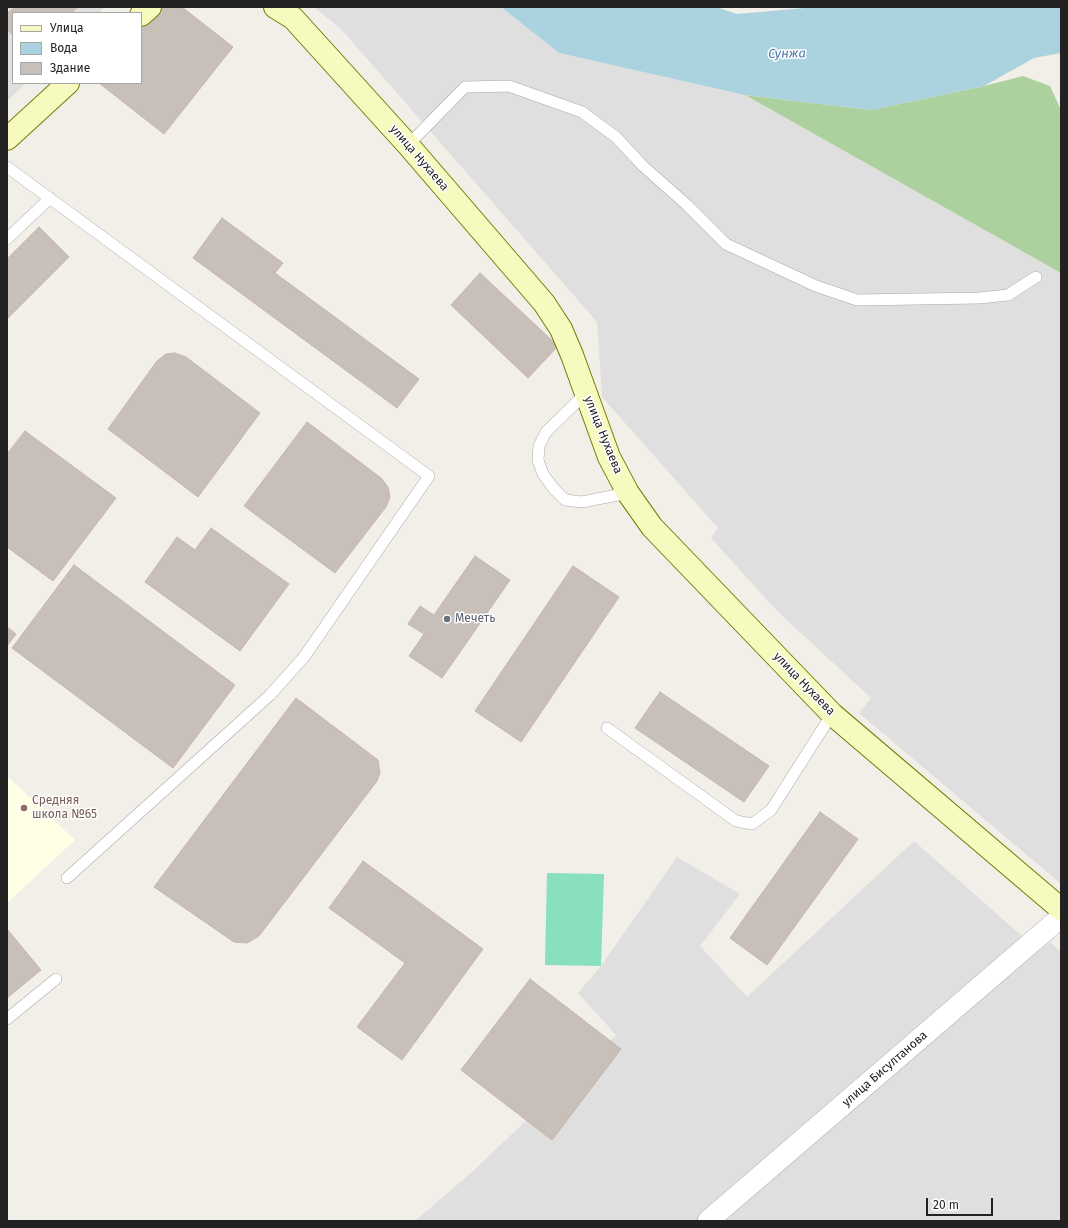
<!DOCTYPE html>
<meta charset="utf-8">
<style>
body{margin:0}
#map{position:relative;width:1068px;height:1228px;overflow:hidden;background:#f2efe9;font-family:"Fira Sans",sans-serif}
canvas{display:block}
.frame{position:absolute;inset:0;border:8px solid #222;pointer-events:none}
.legend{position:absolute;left:12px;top:12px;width:130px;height:72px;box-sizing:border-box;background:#fff;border:1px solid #a7a7a7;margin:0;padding:5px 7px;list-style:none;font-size:12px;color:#222}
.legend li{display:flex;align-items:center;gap:8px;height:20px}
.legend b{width:20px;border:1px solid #a7a7a7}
.scale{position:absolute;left:926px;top:1198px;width:67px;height:18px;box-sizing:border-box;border:2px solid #222;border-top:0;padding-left:5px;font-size:12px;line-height:14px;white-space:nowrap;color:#222;-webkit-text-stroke:3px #fff;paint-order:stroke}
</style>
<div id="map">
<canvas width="1068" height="1228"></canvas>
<div class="frame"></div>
<ul class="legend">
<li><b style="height:5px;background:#f7fabf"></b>Улица</li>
<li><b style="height:11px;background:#aad3df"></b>Вода</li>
<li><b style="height:11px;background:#c7bfb8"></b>Здание</li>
</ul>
<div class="scale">20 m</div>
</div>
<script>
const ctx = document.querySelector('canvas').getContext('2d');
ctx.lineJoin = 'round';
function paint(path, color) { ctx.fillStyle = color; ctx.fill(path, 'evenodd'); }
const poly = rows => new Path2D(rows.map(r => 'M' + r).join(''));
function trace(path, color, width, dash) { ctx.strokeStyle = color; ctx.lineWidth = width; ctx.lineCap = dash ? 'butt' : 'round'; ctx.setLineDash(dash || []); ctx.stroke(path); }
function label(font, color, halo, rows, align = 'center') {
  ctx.font = font + ' "Fira Sans",sans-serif'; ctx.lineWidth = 3; ctx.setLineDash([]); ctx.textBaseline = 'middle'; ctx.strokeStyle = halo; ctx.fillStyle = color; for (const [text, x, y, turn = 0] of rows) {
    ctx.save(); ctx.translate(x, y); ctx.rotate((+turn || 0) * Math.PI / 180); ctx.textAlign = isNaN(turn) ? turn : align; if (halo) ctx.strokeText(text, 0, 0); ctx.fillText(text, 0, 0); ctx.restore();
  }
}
const residential = poly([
 [7,7,105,7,99,13,13,13,13,83,26,83,7,101],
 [314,7,501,7,559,53,745,95,1061,273,1061,884,859,713,871,698,777,611,711,538,718,528,602,397,597,322,341,29],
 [914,841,1039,951,1050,942,1061,952,1061,1221,415,1221,472,1172,616,1035,578,993,601,966,677,857,740,894,700,946,747,997]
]);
const education = poly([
 [7,776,75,840,7,903]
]);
const forest = poly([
 [1023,76,1050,86,1061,110,1061,273,745,95,871,110,984,86]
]);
const pitch = poly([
 [547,873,604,874,601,966,545,965]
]);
const water = poly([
 [501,7,716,7,737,14,816,7,1061,7,1061,53,1034,58,984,86,871,110,745,95,559,53]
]);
const building = poly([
 [15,7,78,7,71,13,13,13,13,36,7,29,7,14,15,7],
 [154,7,182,7,233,47,164,134,99,83,141,83,141,24,154,7],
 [222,218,283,263,275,273,419,379,397,408,193,258,222,218],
 [39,227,69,257,7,319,7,259,39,227],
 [480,273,558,346,528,378,451,305,480,273],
 [175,353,186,357,260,413,198,497,108,429,157,361,166,354,175,353],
 [307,422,381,478,388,487,390,497,386,507,335,573,244,506,307,422],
 [25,431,116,498,53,581,7,547,7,454,25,431],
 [211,528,289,584,240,651,145,582,177,537,195,550,211,528],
 [475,556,510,580,442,678,409,656,424,634,408,624,420,606,434,615,475,556],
 [74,565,235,685,173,768,12,648,74,565],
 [573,566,619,597,521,742,475,711,573,566],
 [7,627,16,634,7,646,7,627],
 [660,692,769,766,744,802,635,728,660,692],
 [296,698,378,760,380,773,377,781,259,936,247,943,234,942,154,887,296,698],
 [820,812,858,839,767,965,730,938,820,812],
 [363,861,483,949,402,1060,357,1027,405,963,329,908,363,861],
 [7,929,41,970,7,998,7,929],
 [530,979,621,1049,552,1140,461,1070,530,979]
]);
const lane = poly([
 [408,145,465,87,509,86,582,112,616,137,643,166,687,205,726,244,816,286,857,300,979,298,1008,295,1036,277],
 [7,167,429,476,304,657,270,695,67,878],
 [7,239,50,198],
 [586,393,546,432,539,446,538,460,543,474,554,489,565,500,582,502,628,493],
 [607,728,736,821,752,824,771,810,832,714],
 [7,1019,56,979]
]);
const street = poly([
 [708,1221,1061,917]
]);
const secondary = poly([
 [275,7,293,18,408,145,544,303,561,329,572,355,609,457,628,493,652,527,832,714,1061,909],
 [141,15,150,7],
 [7,139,68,83]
]);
const markers = [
 [447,619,4,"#6b7280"],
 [24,808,4,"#8d6e63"]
];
const streetNames = [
 ["улица Нухаева",419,158,49],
 ["улица Нухаева",603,435,68],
 ["улица Нухаева",804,684,46],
 ["улица Бисултанова",885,1069,-41]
];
const worshipNames = [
 ["Мечеть",455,619]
];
const educationNames = [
 ["Средняя",32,801],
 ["школа №65",32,815]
];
const waterNames = [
 ["Сунжа",787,54,-1]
];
paint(residential, '#e0dfdf');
paint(education, '#ffffe5');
paint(forest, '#add19e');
paint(pitch, '#88e0be');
paint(water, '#aad3df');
paint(building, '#c7bfb8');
trace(building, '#c4b6ab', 1);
trace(lane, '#a9a9a9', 12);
trace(street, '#a9a9a9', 22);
trace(secondary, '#707d05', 24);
trace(lane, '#fff', 11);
trace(street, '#fff', 21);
trace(secondary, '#f7fabf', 22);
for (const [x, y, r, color] of markers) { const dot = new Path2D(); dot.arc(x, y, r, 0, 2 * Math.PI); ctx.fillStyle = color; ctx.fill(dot); trace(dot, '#fff', 1.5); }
label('12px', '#222', '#fff', streetNames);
label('12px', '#5b616d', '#fff', worshipNames, 'left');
label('12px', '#785e54', '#fff', educationNames, 'left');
label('italic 13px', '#4a7aab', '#fff', waterNames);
</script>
